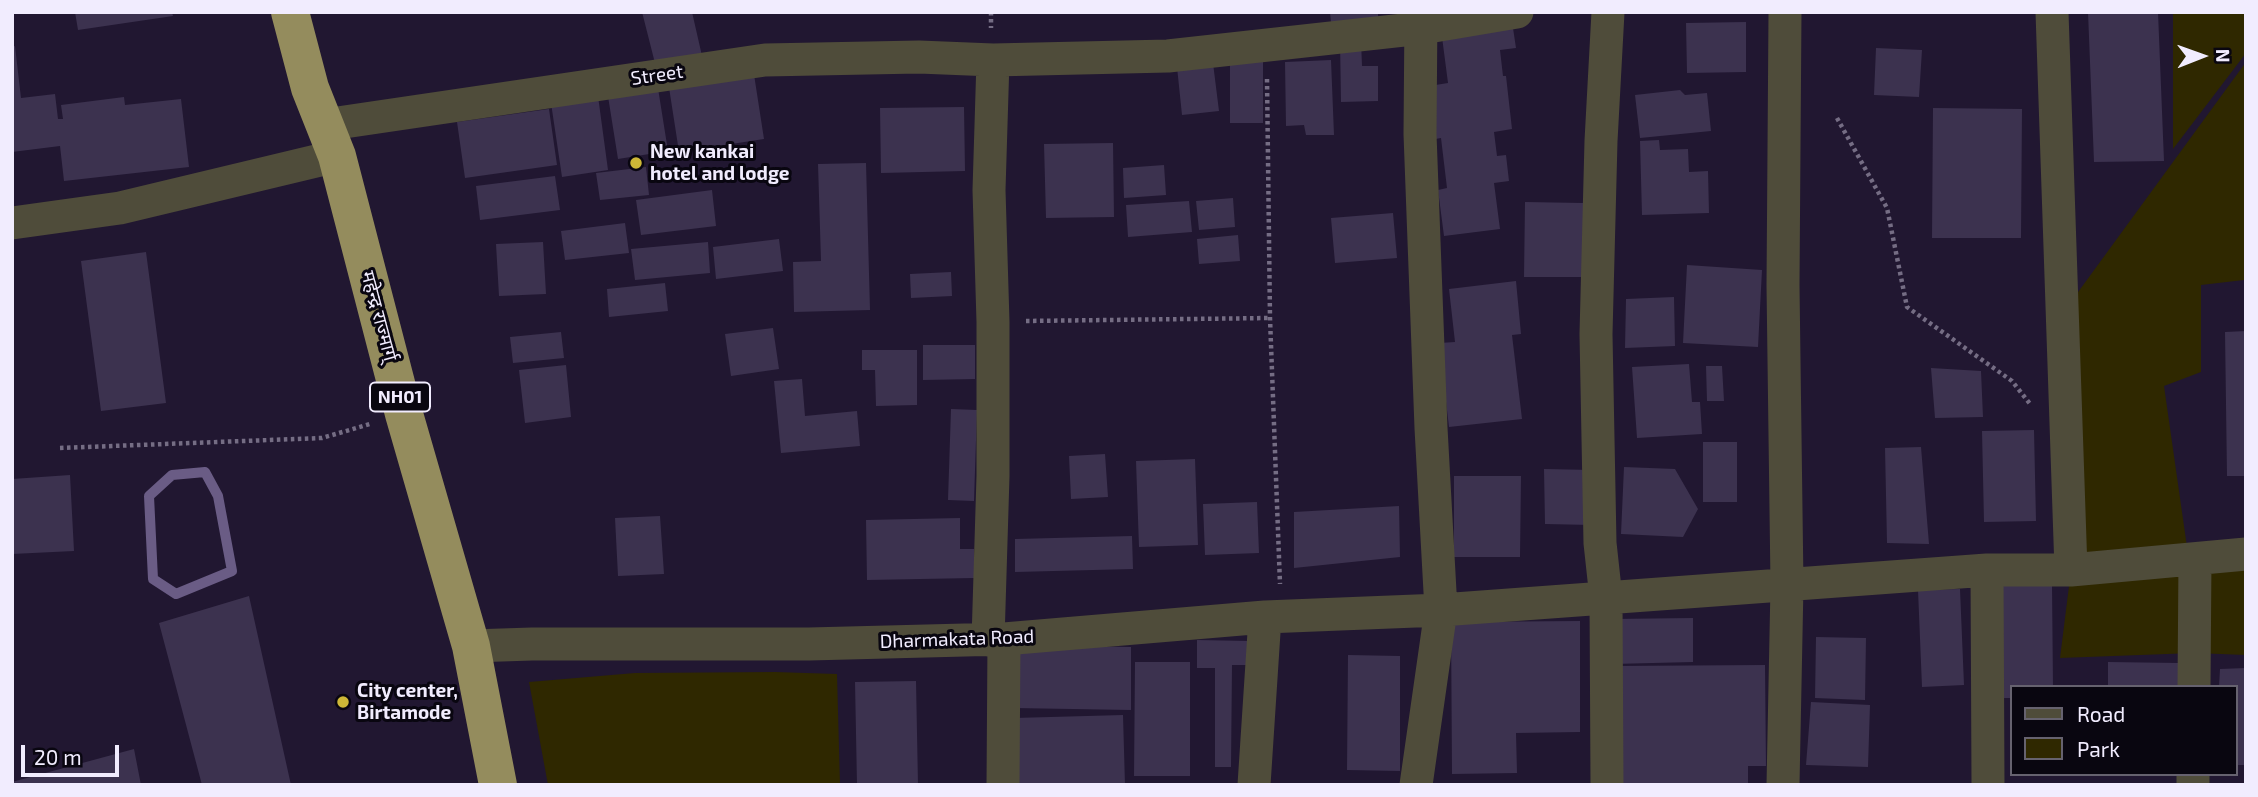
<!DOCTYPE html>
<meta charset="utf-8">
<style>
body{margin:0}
#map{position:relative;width:2258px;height:797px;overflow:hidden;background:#211731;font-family:"Exo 2",sans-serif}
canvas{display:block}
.frame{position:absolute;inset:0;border:14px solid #f1ecfe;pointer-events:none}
.legend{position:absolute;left:2010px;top:685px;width:228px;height:91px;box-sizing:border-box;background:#090610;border:2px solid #66626f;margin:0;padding:9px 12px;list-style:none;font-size:21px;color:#f1ecfe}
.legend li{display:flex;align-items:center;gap:14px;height:35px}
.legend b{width:35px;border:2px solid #66626f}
.north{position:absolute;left:2167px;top:21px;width:70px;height:70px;-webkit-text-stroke:5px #090610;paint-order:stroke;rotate:89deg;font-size:19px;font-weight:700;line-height:28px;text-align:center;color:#f1ecfe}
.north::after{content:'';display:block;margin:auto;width:24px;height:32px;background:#f1ecfe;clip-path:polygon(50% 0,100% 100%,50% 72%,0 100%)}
.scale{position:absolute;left:21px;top:745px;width:98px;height:32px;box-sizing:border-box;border:4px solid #f1ecfe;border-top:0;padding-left:9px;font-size:21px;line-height:24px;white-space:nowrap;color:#f1ecfe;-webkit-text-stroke:5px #090610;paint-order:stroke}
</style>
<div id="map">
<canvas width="2258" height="797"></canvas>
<div class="frame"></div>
<ul class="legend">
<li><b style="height:9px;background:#4f4c3a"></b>Road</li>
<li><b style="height:19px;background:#2f2800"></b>Park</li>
</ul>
<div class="north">N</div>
<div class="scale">20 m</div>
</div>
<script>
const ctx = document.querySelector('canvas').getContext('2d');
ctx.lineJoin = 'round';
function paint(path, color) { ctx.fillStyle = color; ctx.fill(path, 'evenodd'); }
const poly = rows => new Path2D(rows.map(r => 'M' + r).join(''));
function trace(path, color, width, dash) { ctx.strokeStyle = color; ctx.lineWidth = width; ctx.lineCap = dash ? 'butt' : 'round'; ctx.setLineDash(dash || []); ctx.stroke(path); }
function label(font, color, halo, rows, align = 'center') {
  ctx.font = font + ' "Exo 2","Noto Sans Devanagari",sans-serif'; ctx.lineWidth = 6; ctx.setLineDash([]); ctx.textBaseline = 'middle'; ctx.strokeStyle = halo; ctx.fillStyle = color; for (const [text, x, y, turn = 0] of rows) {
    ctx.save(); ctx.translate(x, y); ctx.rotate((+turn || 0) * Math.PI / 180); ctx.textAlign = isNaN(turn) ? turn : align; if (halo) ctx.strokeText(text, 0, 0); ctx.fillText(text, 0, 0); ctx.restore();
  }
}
const green = poly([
 [2173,12,2246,12,2246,53,2173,149],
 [2246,62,2244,280,2201,285,2201,372,2164,386,2189,561,2246,554,2246,655,2194,653,2060,658,2071,570,2062,314],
 [775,672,837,674,840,785,548,785,529,682,635,673]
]);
const stream = poly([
 [205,472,218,496,232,571,176,594,153,579,149,496,172,475,205,472]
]);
const building = poly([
 [75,12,172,12,173,16,78,30],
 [642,12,692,12,705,69,658,75],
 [1330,12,1378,12,1378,17,1331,23],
 [2088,12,2158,12,2164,161,2094,162],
 [1746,22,1746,72,1687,73,1686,23],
 [1513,28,1516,48,1500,50,1503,76,1506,76,1512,129,1494,132,1497,156,1506,155,1509,181,1494,183,1500,229,1444,236,1438,190,1447,188,1441,138,1430,140,1423,87,1448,83,1442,37],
 [1340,40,1361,40,1362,66,1378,66,1378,101,1341,102],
 [15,46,21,98,55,94,58,119,63,119,61,105,124,97,125,105,181,99,189,167,64,181,60,146,12,152,12,47],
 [1876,48,1922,50,1919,97,1874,95],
 [1331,60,1334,135,1306,135,1304,125,1286,126,1285,62],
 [1230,62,1263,62,1263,123,1230,123],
 [1213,63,1219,111,1182,115,1177,67],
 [753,68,764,139,679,152,668,81],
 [657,82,668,151,618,159,607,90],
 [1680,90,1685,95,1707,93,1711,131,1640,138,1635,95],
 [598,96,608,170,562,177,551,103],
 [964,107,965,171,881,173,880,108],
 [1933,108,2022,109,2021,238,1932,238],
 [549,109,557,165,465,178,457,122],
 [1659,140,1660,150,1688,149,1689,172,1708,171,1709,213,1642,215,1640,141],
 [1113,143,1114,217,1046,218,1044,144],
 [866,163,870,310,794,312,793,262,821,261,818,164],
 [1164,165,1166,195,1124,198,1123,168],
 [646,167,649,195,600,200,596,173],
 [555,176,560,210,480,220,476,186],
 [712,190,716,226,641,235,636,200],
 [1233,198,1235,227,1199,230,1196,201],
 [1189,201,1192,232,1128,237,1126,205],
 [1525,202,1583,203,1583,277,1524,277],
 [1393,213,1397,258,1335,263,1331,218],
 [625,223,629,253,565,260,561,231],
 [1238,235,1240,261,1199,264,1197,239],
 [779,239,783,271,716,279,713,247],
 [543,242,546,294,499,296,496,244],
 [708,242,710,273,635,280,631,249],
 [146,252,166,403,101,411,81,261],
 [1687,265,1762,270,1758,347,1683,343],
 [951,272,952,296,911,298,910,274],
 [1516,281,1521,334,1512,335,1522,419,1449,427,1439,343,1455,342,1449,289],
 [665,283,668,311,609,317,607,289],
 [1674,297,1675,346,1625,348,1626,299],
 [773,328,779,369,731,376,725,334],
 [2246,331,2246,476,2227,476,2225,332],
 [561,332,564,358,513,363,510,337],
 [923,345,975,345,975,379,923,380],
 [862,350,917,350,917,405,876,406,875,370,862,370],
 [1689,364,1692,402,1700,402,1702,434,1637,438,1632,367],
 [566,365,571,417,525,423,519,370],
 [1706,366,1722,366,1724,401,1707,401],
 [1931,368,1981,371,1983,417,1935,418],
 [802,379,805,416,857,411,860,446,781,453,774,381],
 [951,409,977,410,974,501,948,500],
 [2034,430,2036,521,1984,522,1982,431],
 [1703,442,1737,442,1737,502,1703,502],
 [1921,447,1929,544,1887,543,1885,448],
 [1105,454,1108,497,1071,499,1069,456],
 [1195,459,1198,545,1139,547,1136,461],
 [1624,467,1675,469,1698,509,1683,537,1621,534],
 [1544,469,1592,470,1592,525,1545,524],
 [70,475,74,551,12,554,12,479],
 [1454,476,1521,476,1520,557,1454,557],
 [1257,502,1259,553,1205,555,1203,504],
 [1399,506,1400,557,1294,568,1294,512],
 [660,516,664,574,618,576,615,518],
 [960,518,960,549,974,549,974,578,867,580,866,520],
 [1132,536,1133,569,1015,572,1015,539],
 [1999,584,2052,584,2053,687,2011,687,2011,698,1999,698],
 [1960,589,1964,685,1922,687,1918,590],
 [249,596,291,785,202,785,159,623],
 [1693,618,1693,662,1613,664,1612,619],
 [1580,621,1580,732,1516,733,1517,773,1452,774,1451,622],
 [1816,637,1866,638,1865,700,1815,698],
 [1197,640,1250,641,1249,665,1232,665,1231,767,1215,767,1215,668,1197,668],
 [1014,645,1131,647,1131,710,1013,708],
 [1348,655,1400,656,1400,771,1347,770],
 [1135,662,1190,662,1190,776,1134,776],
 [2108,662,2179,663,2178,687,2108,687],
 [1765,665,1766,766,1748,766,1748,785,1612,785,1612,666],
 [2246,668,2246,765,2235,765,2235,687,2219,687,2220,669],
 [916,681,918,785,857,785,855,682],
 [1811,702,1870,705,1868,767,1806,765],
 [1123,715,1125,785,1016,785,1014,718],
 [134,749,141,785,12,785,12,782]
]);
const path = poly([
 [991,12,991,28],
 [1267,79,1270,318,1280,584],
 [1837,118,1887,208,1907,307,2012,381,2031,405],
 [1026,321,1270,318],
 [60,448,322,438,370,424]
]);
const minor = poly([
 [2052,12,2071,570],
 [324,125,765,60,919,57,993,60,1168,56,1422,28,1517,12],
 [12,223,120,208,337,156],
 [1987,570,1988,785],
 [988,640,993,476,993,322,989,190,993,60],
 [471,646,532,644,809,644,1004,639,1265,617,1441,610,1987,570,2071,570,2246,554],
 [2194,687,2195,559],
 [1003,785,1004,639],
 [1254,785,1265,617],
 [1416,785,1441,610,1431,428,1420,134,1421,12],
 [1607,785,1606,598,1600,543,1596,334,1601,141,1608,12],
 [1783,785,1787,585,1783,285,1785,12],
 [2193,785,2193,774]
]);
const highway = poly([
 [290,12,310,88,337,156,404,414,471,646,498,785]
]);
const markers = [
 [636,163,7,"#ceb837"],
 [343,702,7,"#ceb837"]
];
const shields = [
 [400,397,60]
];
const shieldNames = [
 ["NH01",400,397]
];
const streetNames = [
 ["Street",657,75,-8],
 ["महेन्द्र राज्मार्ग्",379,316,75],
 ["Dharmakata Road",957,639,-2]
];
const poiNames = [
 ["New kankai",650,152],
 ["hotel and lodge",650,174],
 ["City center,",357,691],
 ["Birtamode",357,713]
];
paint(green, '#2f2800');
trace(stream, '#6a5c85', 10);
paint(building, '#3c324f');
trace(path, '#756d84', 4.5, [3.5, 3.5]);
trace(minor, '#4f4c3a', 33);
trace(highway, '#948c5d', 38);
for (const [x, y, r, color] of markers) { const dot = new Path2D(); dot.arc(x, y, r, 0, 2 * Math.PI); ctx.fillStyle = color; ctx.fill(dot); trace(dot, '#090610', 2.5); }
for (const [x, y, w] of shields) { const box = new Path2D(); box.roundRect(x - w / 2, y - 14.5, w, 29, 5); ctx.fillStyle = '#090610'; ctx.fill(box); trace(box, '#f1ecfe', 2); }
label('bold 18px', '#f1ecfe', null, shieldNames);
label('19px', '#f1ecfe', '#090610', streetNames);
label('bold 19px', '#f1ecfe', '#090610', poiNames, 'left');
</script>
